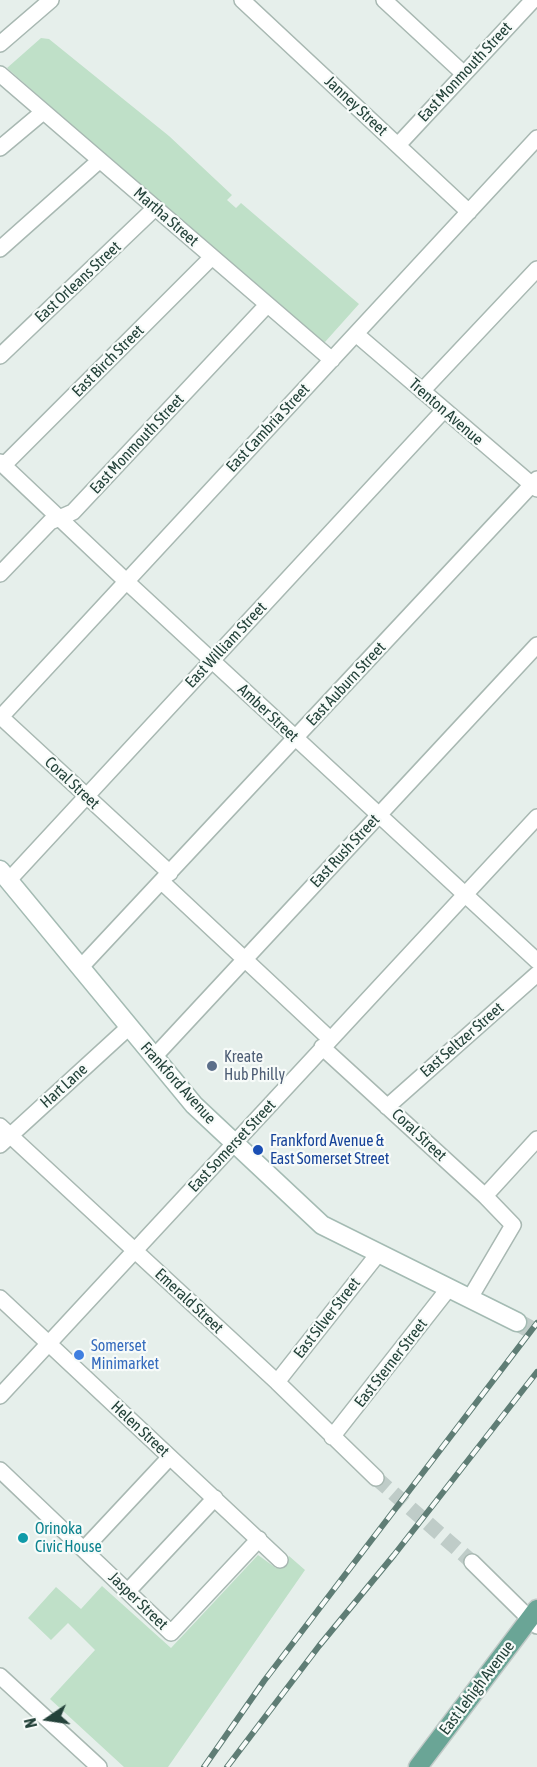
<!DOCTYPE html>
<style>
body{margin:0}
#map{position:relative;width:537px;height:1767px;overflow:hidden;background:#e6efeb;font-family:"Asap Condensed",sans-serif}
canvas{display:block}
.north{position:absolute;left:18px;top:1689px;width:60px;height:60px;-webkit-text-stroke:4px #f7fbf9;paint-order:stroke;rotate:257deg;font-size:16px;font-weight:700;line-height:24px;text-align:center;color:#24423a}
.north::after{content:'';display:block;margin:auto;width:21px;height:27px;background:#24423a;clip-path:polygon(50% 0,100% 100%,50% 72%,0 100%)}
</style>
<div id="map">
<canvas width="537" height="1767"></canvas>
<div class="north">N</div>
</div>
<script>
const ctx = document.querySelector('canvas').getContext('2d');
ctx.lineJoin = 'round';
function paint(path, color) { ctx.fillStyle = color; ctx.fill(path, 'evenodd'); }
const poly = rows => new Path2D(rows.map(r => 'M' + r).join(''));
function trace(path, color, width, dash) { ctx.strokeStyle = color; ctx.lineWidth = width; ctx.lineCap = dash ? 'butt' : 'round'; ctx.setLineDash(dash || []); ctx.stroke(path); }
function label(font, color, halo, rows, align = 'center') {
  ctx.font = font + ' "Asap Condensed",sans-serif'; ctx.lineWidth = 4.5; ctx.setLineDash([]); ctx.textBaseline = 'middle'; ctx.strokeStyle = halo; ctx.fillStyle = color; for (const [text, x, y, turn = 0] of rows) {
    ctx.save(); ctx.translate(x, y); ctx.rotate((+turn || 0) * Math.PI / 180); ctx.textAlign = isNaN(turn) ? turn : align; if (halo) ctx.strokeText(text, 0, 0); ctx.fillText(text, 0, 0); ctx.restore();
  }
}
const green = poly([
 [41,38,49,39,169,136,232,195,227,200,236,208,241,203,359,304,325,342,315,340,7,68],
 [258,1555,276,1568,289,1556,305,1570,168,1767,124,1767,50,1699,95,1650,68,1623,51,1640,28,1618,56,1587,81,1609,102,1586,171,1648]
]);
const minorTunnel = poly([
 [376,1478,472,1562]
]);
const secondaryTunnel = poly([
 [517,1322,537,1333]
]);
const minor = poly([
 [242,0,469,212],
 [384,0,464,74],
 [0,44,51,0],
 [0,74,332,360],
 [398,145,533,0],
 [0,148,43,112],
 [0,249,100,160],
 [356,334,537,489],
 [0,356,155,208],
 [422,391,537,269],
 [0,462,127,582,537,961],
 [4,465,212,257],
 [0,574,50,522,73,512,267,305],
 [1,717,170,873],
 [0,718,537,138],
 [9,880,444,410],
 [162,882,330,1039],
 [81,967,537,479],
 [322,1047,485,1196,513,1225,470,1298],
 [154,1057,537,645],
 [387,1107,537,974],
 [0,1126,277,1382,376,1478],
 [0,1145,129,1027],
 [485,1196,537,1139],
 [0,1298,280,1560],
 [277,1382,378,1254],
 [0,1396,537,817],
 [332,1437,449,1288],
 [0,1470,171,1633,259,1539],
 [84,1549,170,1457],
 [472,1562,537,1626],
 [128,1591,215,1498],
 [0,1676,99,1767]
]);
const secondary = poly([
 [0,870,194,1105,322,1225,517,1322]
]);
const primary = poly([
 [418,1767,537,1609]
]);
const rail = poly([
 [204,1767,264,1681,537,1323],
 [227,1767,319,1646,394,1555,537,1372]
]);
const markers = [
 [212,1066,6,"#5c6f8a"],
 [258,1150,6,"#1a4fb4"],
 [79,1355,6,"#3f7fe0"],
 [23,1538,6,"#0f9aa8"]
];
const streetNames = [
 ["East Monmouth Street",465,72,-47],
 ["Janney Street",356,106,43],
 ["Martha Street",166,217,41],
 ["East Orleans Street",78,282,-43],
 ["East Birch Street",108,361,-45],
 ["Trenton Avenue",446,412,41],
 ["East Cambria Street",268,428,-47],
 ["East Monmouth Street",137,444,-47],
 ["East William Street",226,645,-47],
 ["East Auburn Street",346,684,-47],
 ["Amber Street",268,713,43],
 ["Coral Street",72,783,43],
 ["East Rush Street",345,851,-47],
 ["East Seltzer Street",462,1040,-41],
 ["Frankford Avenue",178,1083,48],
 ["Hart Lane",64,1086,-42],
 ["Coral Street",419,1135,43],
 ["East Somerset Street",232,1146,-47],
 ["Emerald Street",189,1301,43],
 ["East Silver Street",327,1318,-52],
 ["East Sterner Street",391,1363,-52],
 ["Helen Street",140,1429,43],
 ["Jasper Street",138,1601,44],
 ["East Lehigh Avenue",477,1688,-53]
];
const serviceNames = [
 ["Kreate",224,1057],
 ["Hub Philly",224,1075]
];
const transitNames = [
 ["Frankford Avenue &",270,1141],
 ["East Somerset Street",270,1159]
];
const shopNames = [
 ["Somerset",91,1346],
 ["Minimarket",91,1364]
];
const cultureNames = [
 ["Orinoka",35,1529],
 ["Civic House",35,1547]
];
paint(green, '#bfe0c8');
trace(minorTunnel, '#bfccc8', 15, [15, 8]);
trace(secondaryTunnel, '#bfccc8', 18, [18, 9]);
trace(minor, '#a8b8b2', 18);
trace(secondary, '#a4bbb3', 21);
trace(primary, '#c2cac8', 21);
trace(minor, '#fff', 15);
trace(secondary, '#fff', 18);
trace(primary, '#6aa596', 18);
trace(rail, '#5f7d75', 6);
trace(rail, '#f7fbf9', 4, [11]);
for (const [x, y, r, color] of markers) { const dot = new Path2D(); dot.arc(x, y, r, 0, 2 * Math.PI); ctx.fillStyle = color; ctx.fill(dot); trace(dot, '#f7fbf9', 2); }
label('16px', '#24423a', '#f7fbf9', streetNames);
label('16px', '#4e5e75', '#f7fbf9', serviceNames, 'left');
label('16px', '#164399', '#f7fbf9', transitNames, 'left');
label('16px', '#366cbe', '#f7fbf9', shopNames, 'left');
label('16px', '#0d838f', '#f7fbf9', cultureNames, 'left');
</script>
